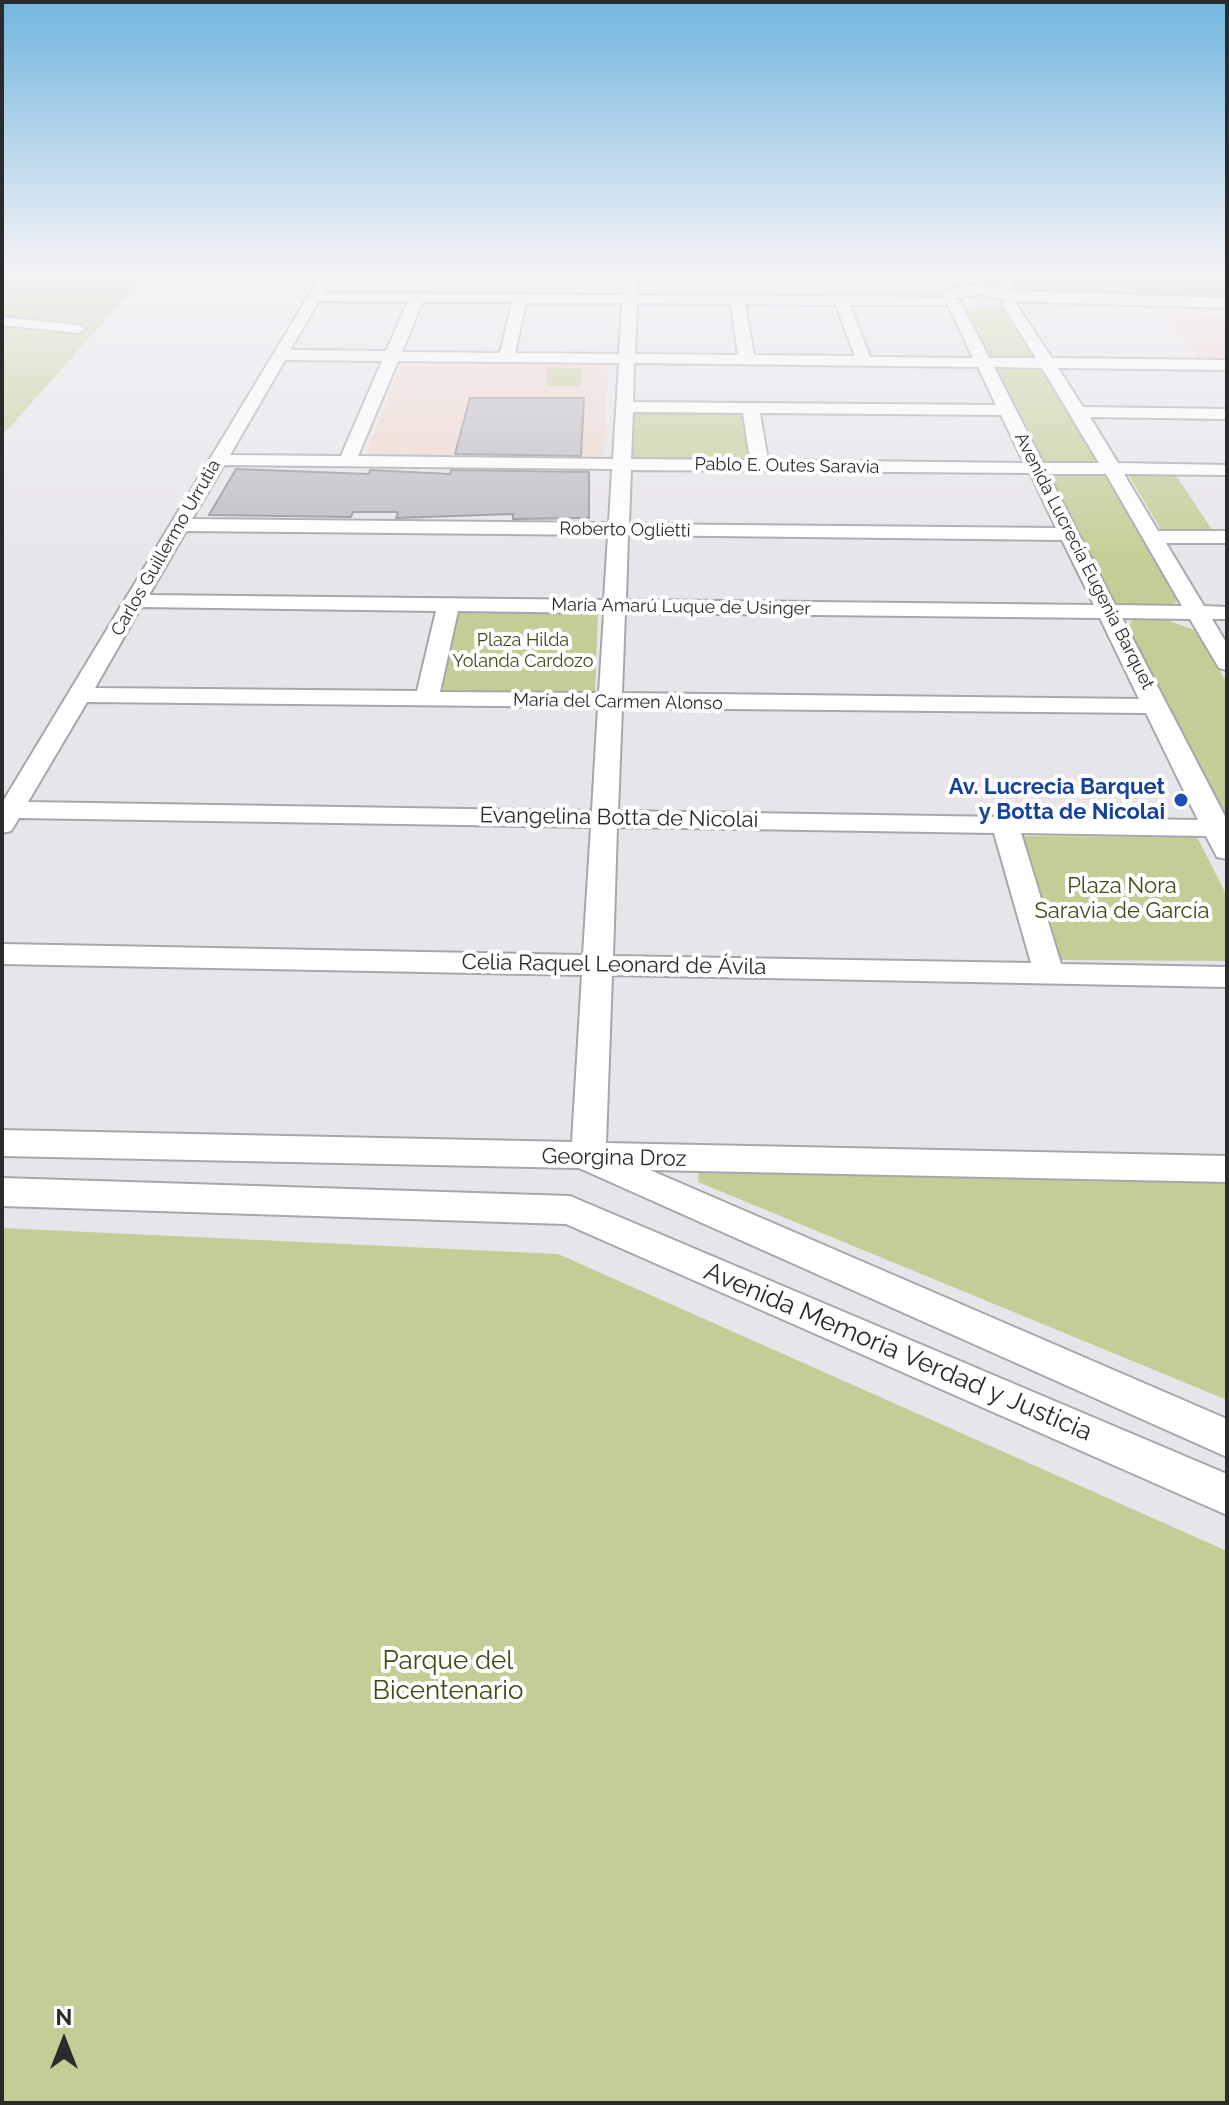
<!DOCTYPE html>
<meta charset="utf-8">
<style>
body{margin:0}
#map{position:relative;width:1229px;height:2105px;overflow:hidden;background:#e8e5ea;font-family:Raleway,sans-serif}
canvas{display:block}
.frame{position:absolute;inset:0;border:4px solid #2b2a2c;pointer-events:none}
.north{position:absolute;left:24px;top:2001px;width:80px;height:80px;-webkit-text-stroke:6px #fff;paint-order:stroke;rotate:0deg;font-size:22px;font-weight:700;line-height:32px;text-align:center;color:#2b2a2c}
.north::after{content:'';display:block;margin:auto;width:28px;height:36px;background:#2b2a2c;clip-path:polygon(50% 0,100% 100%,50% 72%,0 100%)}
</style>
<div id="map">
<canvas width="1229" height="2105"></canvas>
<div class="frame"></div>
<div class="north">N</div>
</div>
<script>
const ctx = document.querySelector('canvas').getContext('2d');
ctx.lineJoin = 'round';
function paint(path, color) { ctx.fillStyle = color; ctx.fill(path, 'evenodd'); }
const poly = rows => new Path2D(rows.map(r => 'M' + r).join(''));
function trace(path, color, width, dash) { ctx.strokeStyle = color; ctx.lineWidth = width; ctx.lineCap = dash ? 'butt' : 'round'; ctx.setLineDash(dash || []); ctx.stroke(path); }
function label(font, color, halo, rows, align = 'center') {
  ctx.font = font + ' Raleway,sans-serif'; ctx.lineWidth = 8; ctx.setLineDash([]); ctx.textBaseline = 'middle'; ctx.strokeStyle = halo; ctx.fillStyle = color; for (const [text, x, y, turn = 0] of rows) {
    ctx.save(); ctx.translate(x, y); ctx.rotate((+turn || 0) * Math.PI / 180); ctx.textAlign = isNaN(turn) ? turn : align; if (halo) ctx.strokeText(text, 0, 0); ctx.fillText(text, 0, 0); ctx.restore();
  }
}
const education = poly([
 [1164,314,1227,315,1227,363,1202,362],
 [401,363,608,363,604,456,366,454]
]);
const green = poly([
 [2,272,148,272,2,436],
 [980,272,1227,272,1227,300,1014,292,987,284],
 [975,308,1006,309,1098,464,1044,464,968,312],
 [547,368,581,368,581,386,546,386],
 [624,407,751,408,760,465,621,464],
 [1053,472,1095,472,1109,478,1177,601,1172,606,1122,605,1112,601,1049,476],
 [1128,474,1175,474,1213,531,1161,530],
 [458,609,598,610,595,694,442,693],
 [1164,619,1197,631,1227,683,1227,814,1215,809,1125,629,1133,620],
 [1017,836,1197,837,1227,896,1227,961,1059,960],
 [699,1168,1227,1182,1227,1400,698,1182],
 [2,1228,558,1254,1227,1551,1227,2103,2,2103]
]);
const building = poly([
 [470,398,584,398,581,456,455,454,470,398],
 [236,469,369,474,370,470,450,474,451,470,589,472,589,518,513,519,513,514,396,518,398,512,353,512,351,517,209,515,236,469]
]);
const minor = poly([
 [323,272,336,272,324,293,623,295,624,272,637,272,637,295,953,297,960,301,989,358,1036,358,1002,304,1009,300,1014,301,1052,358,1227,360,1227,370,1058,368,1083,407,1227,409,1227,419,1090,417,1118,463,1227,465,1227,475,1124,474,1158,531,1227,531,1227,543,1166,543,1204,606,1227,607,1227,619,1212,619,1227,644,1227,670,1219,668,1190,619,1122,618,1227,820,1227,859,1217,857,1206,836,1021,833,1061,964,1227,967,1227,987,612,975,606,1143,1227,1156,1227,1182,650,1170,1227,1419,1227,1457,579,1168,2,1156,2,1130,572,1142,582,975,2,964,2,944,583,955,591,827,19,818,11,831,2,833,2,803,323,272],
 [319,301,408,302,386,351,290,350,319,301],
 [422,302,512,302,500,353,402,352,422,302],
 [526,303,622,303,619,354,515,353,526,303],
 [637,303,731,304,738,355,635,354,637,303],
 [745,304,836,305,855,356,754,355,745,304],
 [850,305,948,305,973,358,870,357,850,305],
 [285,360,382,361,341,456,230,455,285,360],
 [398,361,619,363,613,459,358,456,398,361],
 [634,363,978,367,996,405,633,402,634,363],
 [994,367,1042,368,1099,463,1043,463,994,367],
 [633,412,743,413,750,460,631,459,633,412],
 [760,413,1001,415,1024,463,768,460,760,413],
 [224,465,612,469,609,523,192,519,224,465],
 [631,470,1030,473,1056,528,629,524,631,470],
 [1048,474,1106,474,1182,606,1115,605,1048,474],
 [186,531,608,535,604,600,149,595,186,531],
 [628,535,1062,540,1094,605,626,600,628,535],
 [141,607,436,611,417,691,95,688,141,607],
 [458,611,604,613,599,693,440,692,458,611],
 [625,613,1100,618,1139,699,622,693,625,613],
 [87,702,598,707,592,811,28,802,87,702],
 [622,708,1146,713,1198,820,618,811,622,708],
 [617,827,994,833,1031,963,613,956,617,827],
 [994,272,1007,272,1015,286,1010,296,998,293,1001,286,994,272],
 [2,317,78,325,85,329,78,333,2,325,2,317],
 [2,1178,570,1196,1227,1474,1227,1515,566,1224,2,1206,2,1178]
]);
const major = poly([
 [980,284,1011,291,1227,298,1227,308,1011,301,980,294,950,299,941,294,944,290,980,284]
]);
const markers = [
 [1181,800,8,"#1a4fb4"]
];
const farStreetnames = [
 ["Pablo E. Outes Saravia",787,466,1],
 ["Roberto Oglietti",625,530,1],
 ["Carlos Guillermo Urrutia",166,548,-60],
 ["Avenida Lucrecia Eugenia Barquet",1084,561,63],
 ["María Amarú Luque de Usinger",681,607,1],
 ["María del Carmen Alonso",618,702,1]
];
const farParknames = [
 ["Plaza Hilda",523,641],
 ["Yolanda Cardozo",523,662]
];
const transitNames = [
 ["Av. Lucrecia Barquet",1165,787],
 ["y Botta de Nicolai",1165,812]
];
const streetNames = [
 ["Evangelina Botta de Nicolai",619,818,1],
 ["Celia Raquel Leonard de Ávila",614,965,1],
 ["Georgina Droz",614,1158,1]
];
const parkNames = [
 ["Plaza Nora",1122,886],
 ["Saravia de García",1122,911]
];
const nearStreetnames = [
 ["Avenida Memoria Verdad y Justicia",898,1352,23]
];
const nearParknames = [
 ["Parque del",448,1661],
 ["Bicentenario",448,1691]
];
paint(education, '#eed7cc');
paint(green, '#c4cd95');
paint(building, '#bfbcc2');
trace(building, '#969398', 2);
trace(minor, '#a9a6ab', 4);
trace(major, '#a9a6ab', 4);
paint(minor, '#fff');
paint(major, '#fff');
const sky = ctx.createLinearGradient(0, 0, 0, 566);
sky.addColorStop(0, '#72b6df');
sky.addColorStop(0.48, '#f5f3f6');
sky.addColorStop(1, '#f5f3f600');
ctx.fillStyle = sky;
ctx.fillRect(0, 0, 1229, 566);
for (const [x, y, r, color] of markers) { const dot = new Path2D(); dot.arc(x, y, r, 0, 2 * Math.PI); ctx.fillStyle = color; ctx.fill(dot); trace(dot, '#fff', 3); }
label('18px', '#2b2a2c', '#fff', farStreetnames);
label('18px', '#444a17', '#fff', farParknames);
label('bold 22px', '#164399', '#fff', transitNames, 'right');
label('22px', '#2b2a2c', '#fff', streetNames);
label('22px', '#444a17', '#fff', parkNames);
label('26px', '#2b2a2c', '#fff', nearStreetnames);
label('26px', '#444a17', '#fff', nearParknames);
</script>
